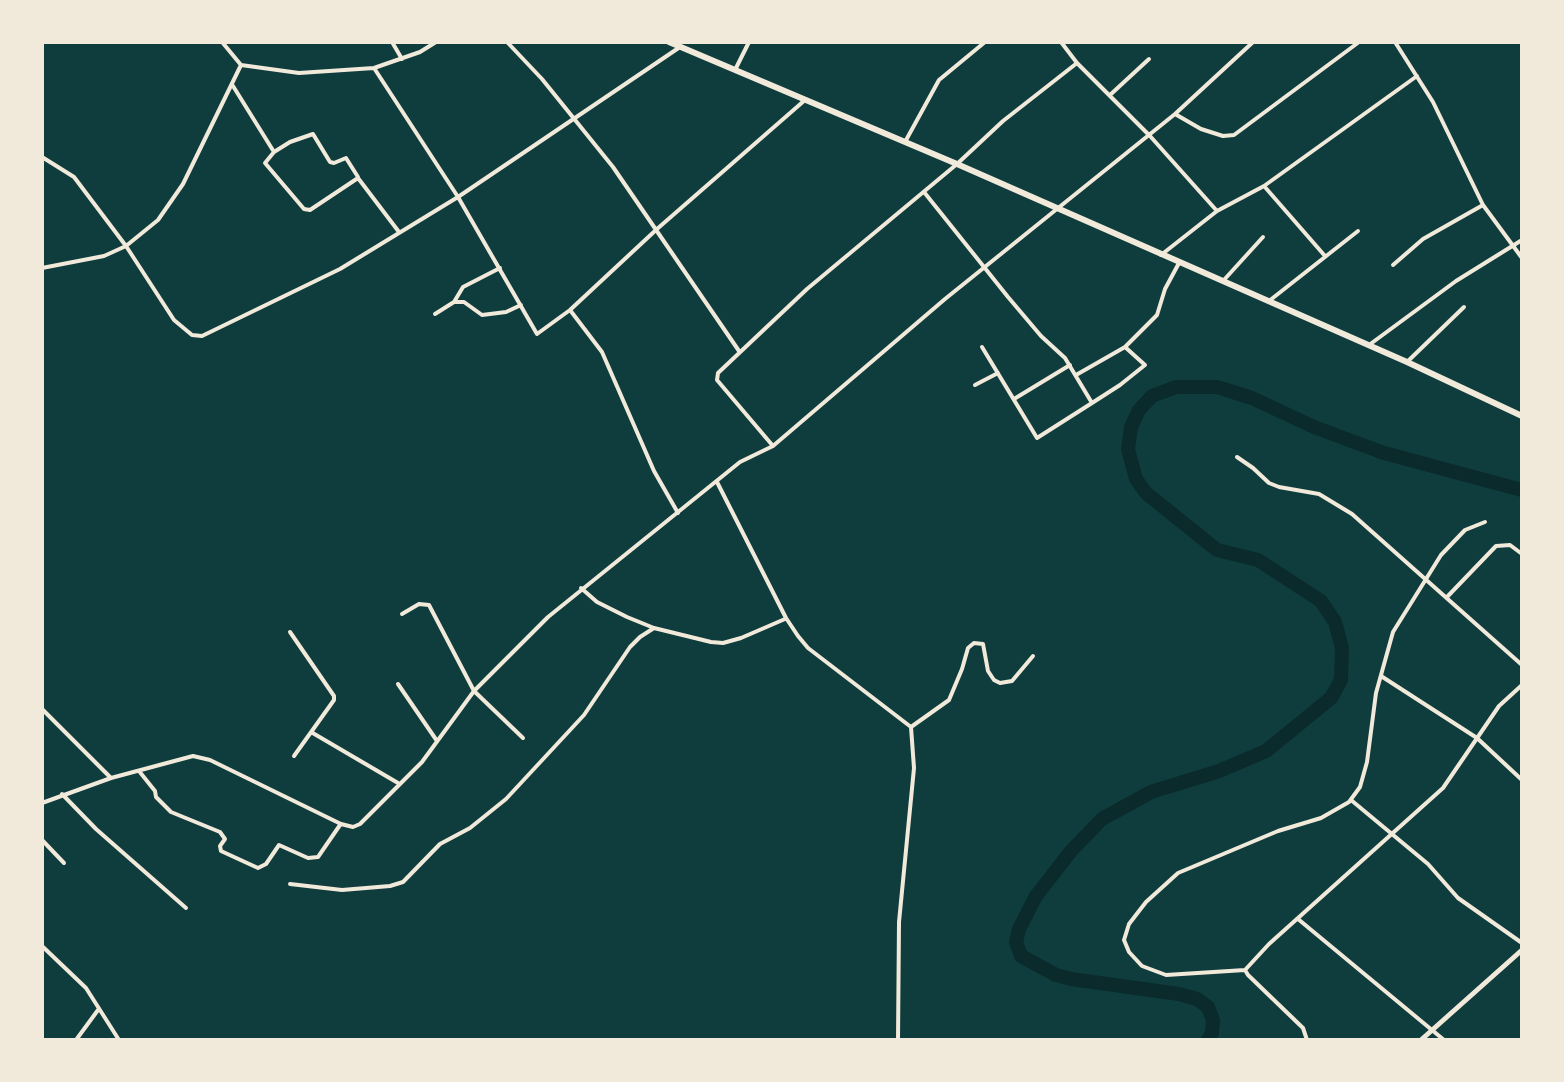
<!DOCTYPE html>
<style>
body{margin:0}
#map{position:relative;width:1564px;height:1082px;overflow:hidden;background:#0f3d3e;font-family:"IBM Plex Sans",sans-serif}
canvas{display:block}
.frame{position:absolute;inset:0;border:44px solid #f1e9da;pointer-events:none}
</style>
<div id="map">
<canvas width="1564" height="1082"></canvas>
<div class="frame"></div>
</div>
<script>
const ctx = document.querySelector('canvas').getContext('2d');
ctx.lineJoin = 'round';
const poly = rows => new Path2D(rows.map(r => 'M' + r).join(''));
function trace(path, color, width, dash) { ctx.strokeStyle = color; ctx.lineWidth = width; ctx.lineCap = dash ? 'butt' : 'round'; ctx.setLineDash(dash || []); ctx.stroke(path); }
const river = poly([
 [1208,1040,1212,1033,1213,1020,1208,1007,1197,999,1179,994,1071,979,1056,975,1021,956,1016,942,1019,929,1036,896,1071,851,1102,819,1151,792,1219,771,1266,751,1331,698,1341,680,1342,648,1335,622,1321,601,1258,560,1217,550,1146,493,1136,479,1128,449,1131,427,1139,410,1152,396,1176,387,1217,387,1252,398,1314,427,1384,453,1522,490]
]);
const minor = poly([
 [222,42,241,65],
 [392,42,402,59],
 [507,42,542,79,613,167,739,351],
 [1061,42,1077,63,1150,136,1217,211],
 [1395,42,1433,102,1483,205,1522,258],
 [374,68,458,197,537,334,570,310,657,229,805,100],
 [735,70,749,42],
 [233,86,274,152,265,163,304,209,310,210,358,178,399,232],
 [1110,95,1149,59],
 [1175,114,1201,129,1223,136,1234,135,1359,42],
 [905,142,939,80,985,42],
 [274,152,290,142,313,134,330,162,334,163,346,158,358,177],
 [42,157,74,177,126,246,174,320,192,335,202,336,340,269,458,197,680,47],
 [1264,186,1325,256],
 [924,192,1008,297,1041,336,1065,358,1092,403,1037,438,982,347],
 [1161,255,1217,211,1264,186,1417,76],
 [1393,265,1423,239,1483,205],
 [42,268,104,256,126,246,158,220,183,184,241,65,299,73,374,68,420,52,436,42],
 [1223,281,1263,237],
 [1269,301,1358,231],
 [454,302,464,302,482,315,506,312,521,305],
 [570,310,602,352,654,471,678,513],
 [435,314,454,302,463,287,500,268],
 [1369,345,1456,281,1522,240],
 [1407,362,1464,307],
 [1076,375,1125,347,1157,315,1165,289,1179,263],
 [975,385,998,373],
 [1014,399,1070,365],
 [1092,403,1120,385,1145,365,1125,347],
 [773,446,717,380,718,373,807,289,957,164,1003,121,1077,63],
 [1237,457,1253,468,1269,483,1279,487,1319,494,1352,514,1522,665],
 [717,482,786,618,798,636,808,648,911,727,914,768,899,922,898,1040],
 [581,588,597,602,627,617,654,628,711,642,723,643,741,638,785,619],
 [1447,597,1496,546,1510,545,1522,554],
 [402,614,419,604,429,605,474,691,523,738],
 [290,632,334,696,334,700,294,756],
 [1381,676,1477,738,1522,780],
 [398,684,437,741],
 [42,709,111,778],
 [911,727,949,700,962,669,968,648,974,643,983,644,988,671,994,680,1000,683,1012,681,1033,656],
 [311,732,398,783],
 [139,771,155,791,156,797,171,812,220,832,225,839,220,846,221,851,258,868,266,864,279,845,308,858,318,857,340,825],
 [62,794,96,829,186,908],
 [1351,800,1428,864,1458,898,1522,943],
 [42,803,111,778,193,756,210,760,341,824,353,827,360,824,422,762,474,691,548,617,740,462,773,446,945,299,1175,114,1252,43],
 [42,840,64,863],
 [290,884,342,890,390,886,403,882,440,844,470,828,506,799,584,715,630,647,640,637,654,628],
 [1298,919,1444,1040],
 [42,946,86,988,119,1040],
 [1245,970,1269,944,1443,788,1499,706,1522,685],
 [76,1040,98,1010],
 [1307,1040,1303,1028,1248,975,1245,970,1166,975,1142,966,1129,952,1124,940,1129,924,1146,902,1178,873,1278,831,1321,818,1349,802,1360,787,1367,762,1376,693,1393,632,1441,555,1465,530,1485,522]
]);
const tertiary = poly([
 [1421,1040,1522,950]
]);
const trunk = poly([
 [669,42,957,164,1407,362,1522,416]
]);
trace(river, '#0a2a2b', 14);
trace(minor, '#f1e9da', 4);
trace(tertiary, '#f1e9da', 5);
trace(trunk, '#f1e9da', 6);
</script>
